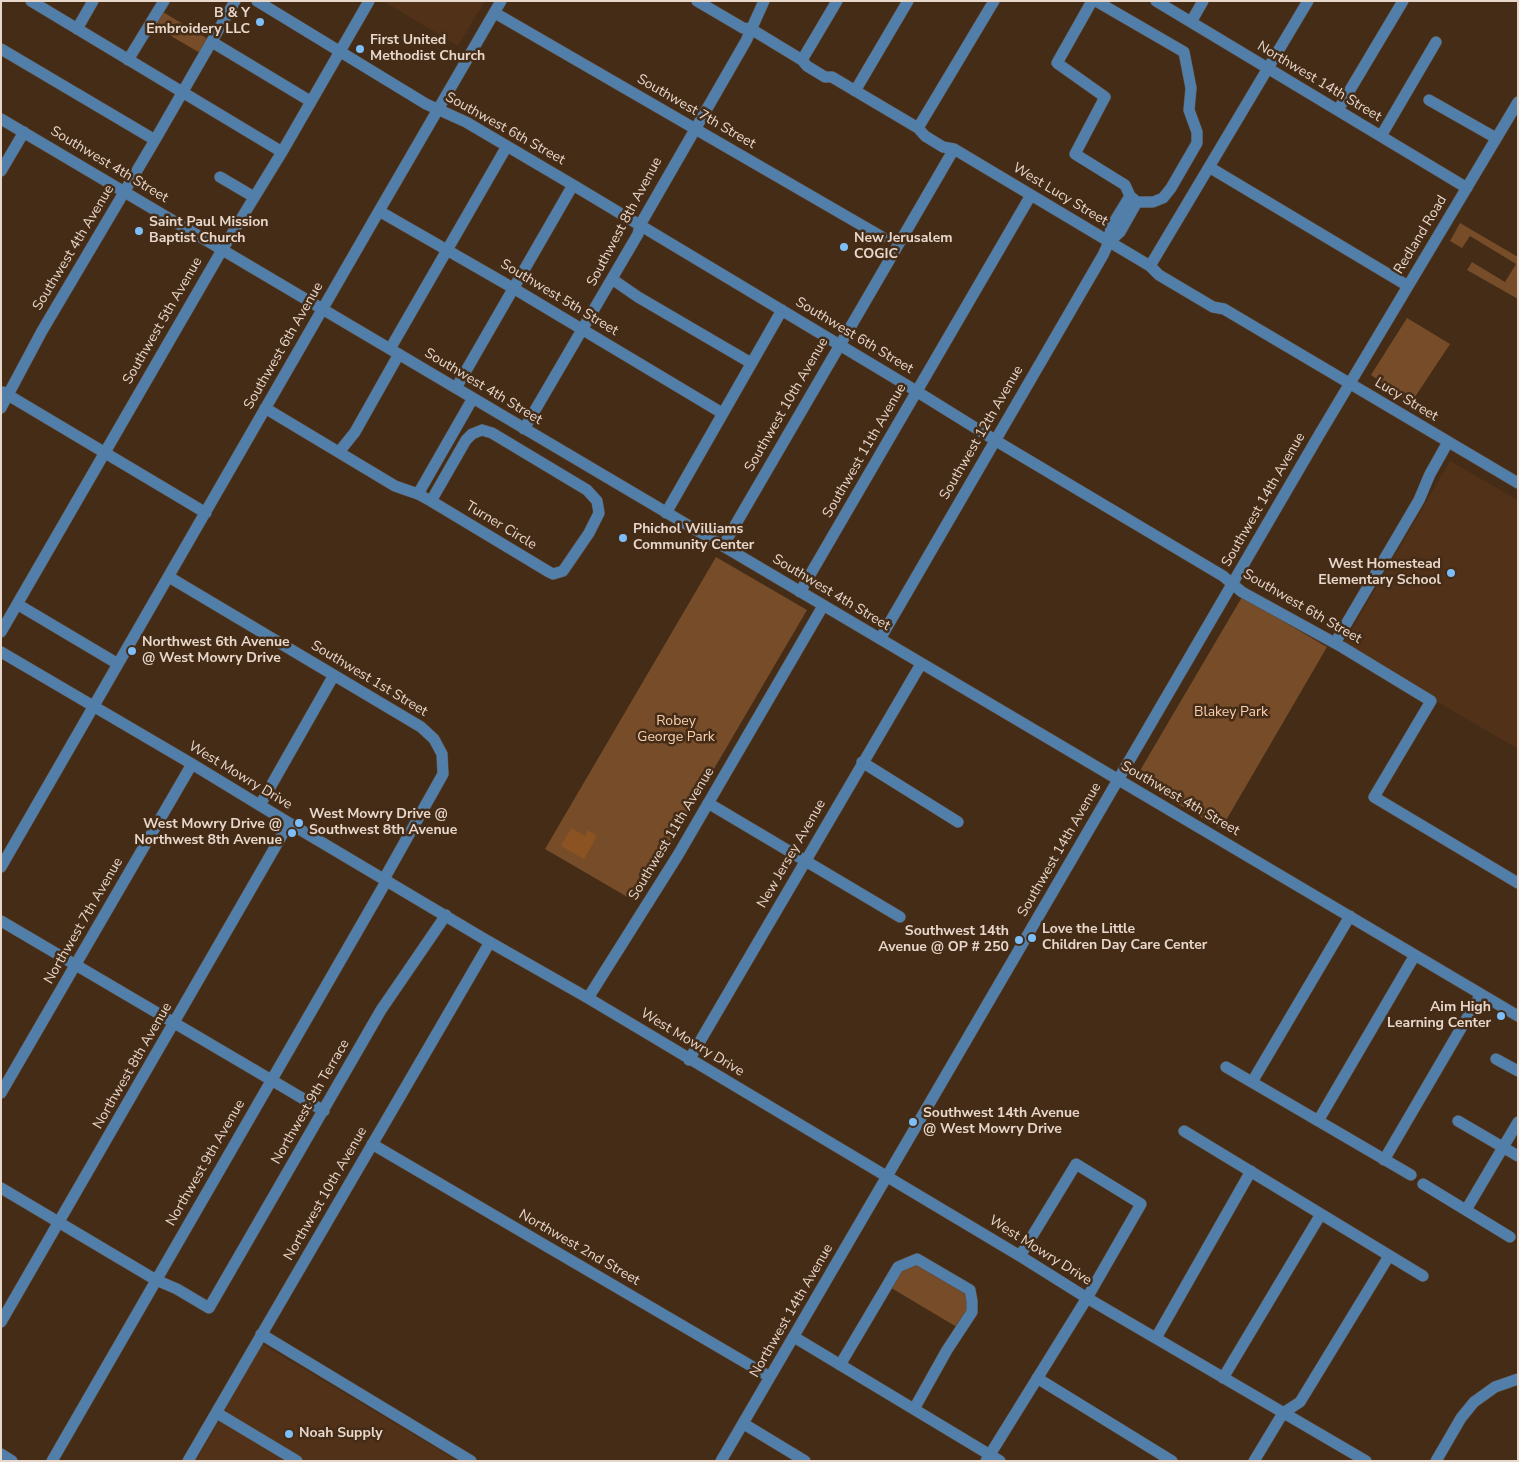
<!DOCTYPE html>
<style>
body{margin:0}
#map{position:relative;width:1519px;height:1462px;overflow:hidden;background:#452c17;font-family:"Nunito Sans",sans-serif}
canvas{display:block}
.frame{position:absolute;inset:0;border:2px solid #e8d7cb;pointer-events:none}
</style>
<div id="map">
<canvas width="1519" height="1462"></canvas>
<div class="frame"></div>
</div>
<script>
const ctx = document.querySelector('canvas').getContext('2d');
ctx.lineJoin = 'round';
function paint(path, color) { ctx.fillStyle = color; ctx.fill(path, 'evenodd'); }
const poly = rows => new Path2D(rows.map(r => 'M' + r).join(''));
function trace(path, color, width, dash) { ctx.strokeStyle = color; ctx.lineWidth = width; ctx.lineCap = dash ? 'butt' : 'round'; ctx.setLineDash(dash || []); ctx.stroke(path); }
function label(font, color, halo, rows, align = 'center') {
  ctx.font = font + ' "Nunito Sans",sans-serif'; ctx.lineWidth = 5; ctx.setLineDash([]); ctx.textBaseline = 'middle'; ctx.strokeStyle = halo; ctx.fillStyle = color; for (const [text, x, y, turn = 0] of rows) {
    ctx.save(); ctx.translate(x, y); ctx.rotate((+turn || 0) * Math.PI / 180); ctx.textAlign = isNaN(turn) ? turn : align; if (halo) ctx.strokeText(text, 0, 0); ctx.fillText(text, 0, 0); ctx.restore();
  }
}
const built = poly([
 [383,1,485,1,458,46],
 [1450,461,1518,500,1518,749,1342,646],
 [262,1344,458,1461,196,1461]
]);
const green = poly([
 [163,12,208,39,200,53,154,26],
 [1460,223,1518,257,1518,299,1467,270,1472,262,1505,282,1516,264,1470,236,1462,248,1450,241],
 [1407,318,1450,344,1411,403,1371,375],
 [716,557,807,610,636,902,545,849],
 [1242,597,1327,647,1221,829,1135,779],
 [917,1260,969,1291,971,1301,960,1329,888,1286,899,1268]
]);
const water = poly([
 [571,828,585,836,588,830,597,836,584,859,561,846]
]);
const minor = poly([
 [31,1,282,152],
 [257,1,426,104,466,122,573,185,908,386,1003,445,1223,576,1242,592,1342,647,1431,701,1374,797,1518,883],
 [697,1,743,28,751,29,802,60,807,66,825,77,832,77,918,128,925,136,943,147,954,149,1150,266,1159,275,1213,307,1224,309,1518,483],
 [1092,1,1057,63,1105,97,1075,154,1125,185,1130,196,1137,202,1153,202,1163,198,1171,188,1197,143,1197,132,1189,110,1191,88,1184,52,1096,1],
 [1156,1,1467,188],
 [495,13,882,237],
 [1191,22,1203,1],
 [77,29,93,1],
 [212,42,310,101],
 [1,49,155,140],
 [128,60,164,1],
 [802,60,837,1],
 [855,91,908,1],
 [1429,100,1496,138],
 [1338,110,1403,1],
 [1,119,1518,1016],
 [918,128,994,1],
 [1381,136,1436,42],
 [1209,167,1408,286],
 [1,171,24,132],
 [220,177,254,197],
 [379,211,513,288,722,413],
 [1109,242,1120,232,1137,202],
 [1150,266,1308,1],
 [612,279,638,297,751,363],
 [390,349,507,146],
 [456,388,573,185],
 [3,392,206,513],
 [1,408,42,331,155,140,235,1],
 [265,408,395,486,418,494,431,501],
 [524,429,638,234,640,225,746,41,764,1],
 [482,430,492,433,587,490,597,501,599,513,589,533,563,571,553,574,549,572,431,501,466,440,472,434,482,430],
 [339,452,355,432,399,354],
 [418,494,473,398],
 [666,513,782,310],
 [723,546,954,149],
 [169,577,421,727,434,739,442,754,443,774,384,879],
 [800,592,1031,195],
 [17,604,118,664],
 [1,632,222,250,282,152,369,1],
 [880,639,1103,255,1109,242,1111,227,1130,196],
 [1335,643,1419,500,1430,474,1448,442],
 [1,652,192,764,289,823,486,940,588,998,1020,1256,1087,1298,1366,1461],
 [862,762,958,822],
 [708,803,900,917],
 [260,805,334,675],
 [1,867,379,211,501,1],
 [1,921,324,1111],
 [588,998,678,855,823,606],
 [1496,1059,1518,1071],
 [689,1060,921,664],
 [1226,1067,1411,1175],
 [1252,1082,1350,916],
 [1,1093,192,764],
 [1318,1121,1415,955],
 [1458,1121,1518,1156],
 [1184,1131,1423,1276],
 [372,1144,770,1377],
 [1384,1160,1481,994],
 [1423,1184,1510,1237],
 [1,1188,156,1280,177,1289,209,1308,381,1010,446,915],
 [1466,1210,1518,1122],
 [1,1322,289,823],
 [261,1334,471,1461],
 [794,1337,1000,1461],
 [1156,1338,1251,1171],
 [840,1365,898,1267,917,1259,970,1290,972,1301,972,1312,947,1350,914,1409],
 [1037,1378,1172,1461],
 [1223,1378,1321,1214],
 [217,1413,297,1461],
 [744,1424,805,1461],
 [1,1454,12,1461],
 [52,1461,387,880],
 [188,1461,490,942],
 [721,1461,1319,435,1518,102],
 [986,1461,1087,1298,1141,1204,1076,1164,1020,1256],
 [1254,1461,1283,1413,1300,1402,1389,1256],
 [1436,1461,1461,1418,1474,1402,1495,1387,1518,1379]
]);
const markers = [
 [260,22,5,"#7dbef9"],
 [360,49,5,"#7dbef9"],
 [139,231,5,"#7dbef9"],
 [844,247,5,"#7dbef9"],
 [623,538,5,"#7dbef9"],
 [1451,573,5,"#7dbef9"],
 [132,651,5,"#7dbef9"],
 [299,823,5,"#7dbef9"],
 [292,833,5,"#7dbef9"],
 [1032,938,5,"#7dbef9"],
 [1019,940,5,"#7dbef9"],
 [1501,1016,5,"#7dbef9"],
 [913,1122,5,"#7dbef9"],
 [289,1434,5,"#7dbef9"]
];
const poiNames = [
 ["B & Y",250,14,"right"],
 ["Embroidery LLC",250,30,"right"],
 ["First United",370,41],
 ["Methodist Church",370,57],
 ["Saint Paul Mission",149,223],
 ["Baptist Church",149,239],
 ["New Jerusalem",854,239],
 ["COGIC",854,255],
 ["Phichol Williams",633,530],
 ["Community Center",633,546],
 ["West Homestead",1441,565,"right"],
 ["Elementary School",1441,581,"right"],
 ["Northwest 6th Avenue",142,643],
 ["@ West Mowry Drive",142,659],
 ["West Mowry Drive @",309,815],
 ["Southwest 8th Avenue",309,831],
 ["West Mowry Drive @",282,825,"right"],
 ["Northwest 8th Avenue",282,841,"right"],
 ["Love the Little",1042,930],
 ["Children Day Care Center",1042,946],
 ["Southwest 14th",1009,932,"right"],
 ["Avenue @ OP # 250",1009,948,"right"],
 ["Aim High",1491,1008,"right"],
 ["Learning Center",1491,1024,"right"],
 ["Southwest 14th Avenue",923,1114],
 ["@ West Mowry Drive",923,1130],
 ["Noah Supply",299,1434]
];
const streetNames = [
 ["Northwest 14th Street",1319,82,31],
 ["Southwest 7th Street",696,112,30],
 ["Southwest 6th Street",505,129,29],
 ["Southwest 4th Street",109,165,31],
 ["West Lucy Street",1060,195,31],
 ["Southwest 8th Avenue",625,222,-62],
 ["Redland Road",1421,235,-59],
 ["Southwest 4th Avenue",74,248,-59],
 ["Southwest 5th Street",559,298,31],
 ["Southwest 5th Avenue",163,321,-60],
 ["Southwest 6th Street",854,336,31],
 ["Southwest 6th Avenue",284,346,-60],
 ["Southwest 4th Street",483,387,31],
 ["Lucy Street",1406,400,31],
 ["Southwest 10th Avenue",787,405,-60],
 ["Southwest 12th Avenue",982,433,-60],
 ["Southwest 11th Avenue",865,451,-60],
 ["Southwest 14th Avenue",1264,500,-60],
 ["Turner Circle",501,526,31],
 ["Southwest 4th Street",831,593,31],
 ["Southwest 6th Street",1302,607,30],
 ["Southwest 1st Street",369,679,31],
 ["West Mowry Drive",240,776,31],
 ["Southwest 4th Street",1180,799,30],
 ["Southwest 11th Avenue",672,834,-59],
 ["Southwest 14th Avenue",1060,850,-60],
 ["New Jersey Avenue",792,854,-60],
 ["Northwest 7th Avenue",84,921,-60],
 ["West Mowry Drive",692,1043,31],
 ["Northwest 8th Avenue",133,1066,-60],
 ["Northwest 9th Terrace",311,1102,-60],
 ["Northwest 9th Avenue",206,1163,-60],
 ["Northwest 10th Avenue",326,1194,-60],
 ["Northwest 2nd Street",579,1248,30],
 ["West Mowry Drive",1040,1251,32],
 ["Northwest 14th Avenue",792,1311,-60]
];
const parkNames = [
 ["Blakey Park",1231,713],
 ["Robey",676,722],
 ["George Park",676,738]
];
paint(built, '#513118');
paint(green, '#764c29');
paint(water, '#8b5322');
trace(minor, '#5f4734', 12);
trace(minor, '#527fa9', 11);
for (const [x, y, r, color] of markers) { const dot = new Path2D(); dot.arc(x, y, r, 0, 2 * Math.PI); ctx.fillStyle = color; ctx.fill(dot); trace(dot, '#452c17', 2); }
label('bold 14px', '#e8d7cb', '#452c17', poiNames, 'left');
label('14px', '#e8d7cb', '#452c17', streetNames);
label('14px', '#f9d1b2', '#452c17', parkNames);
</script>
